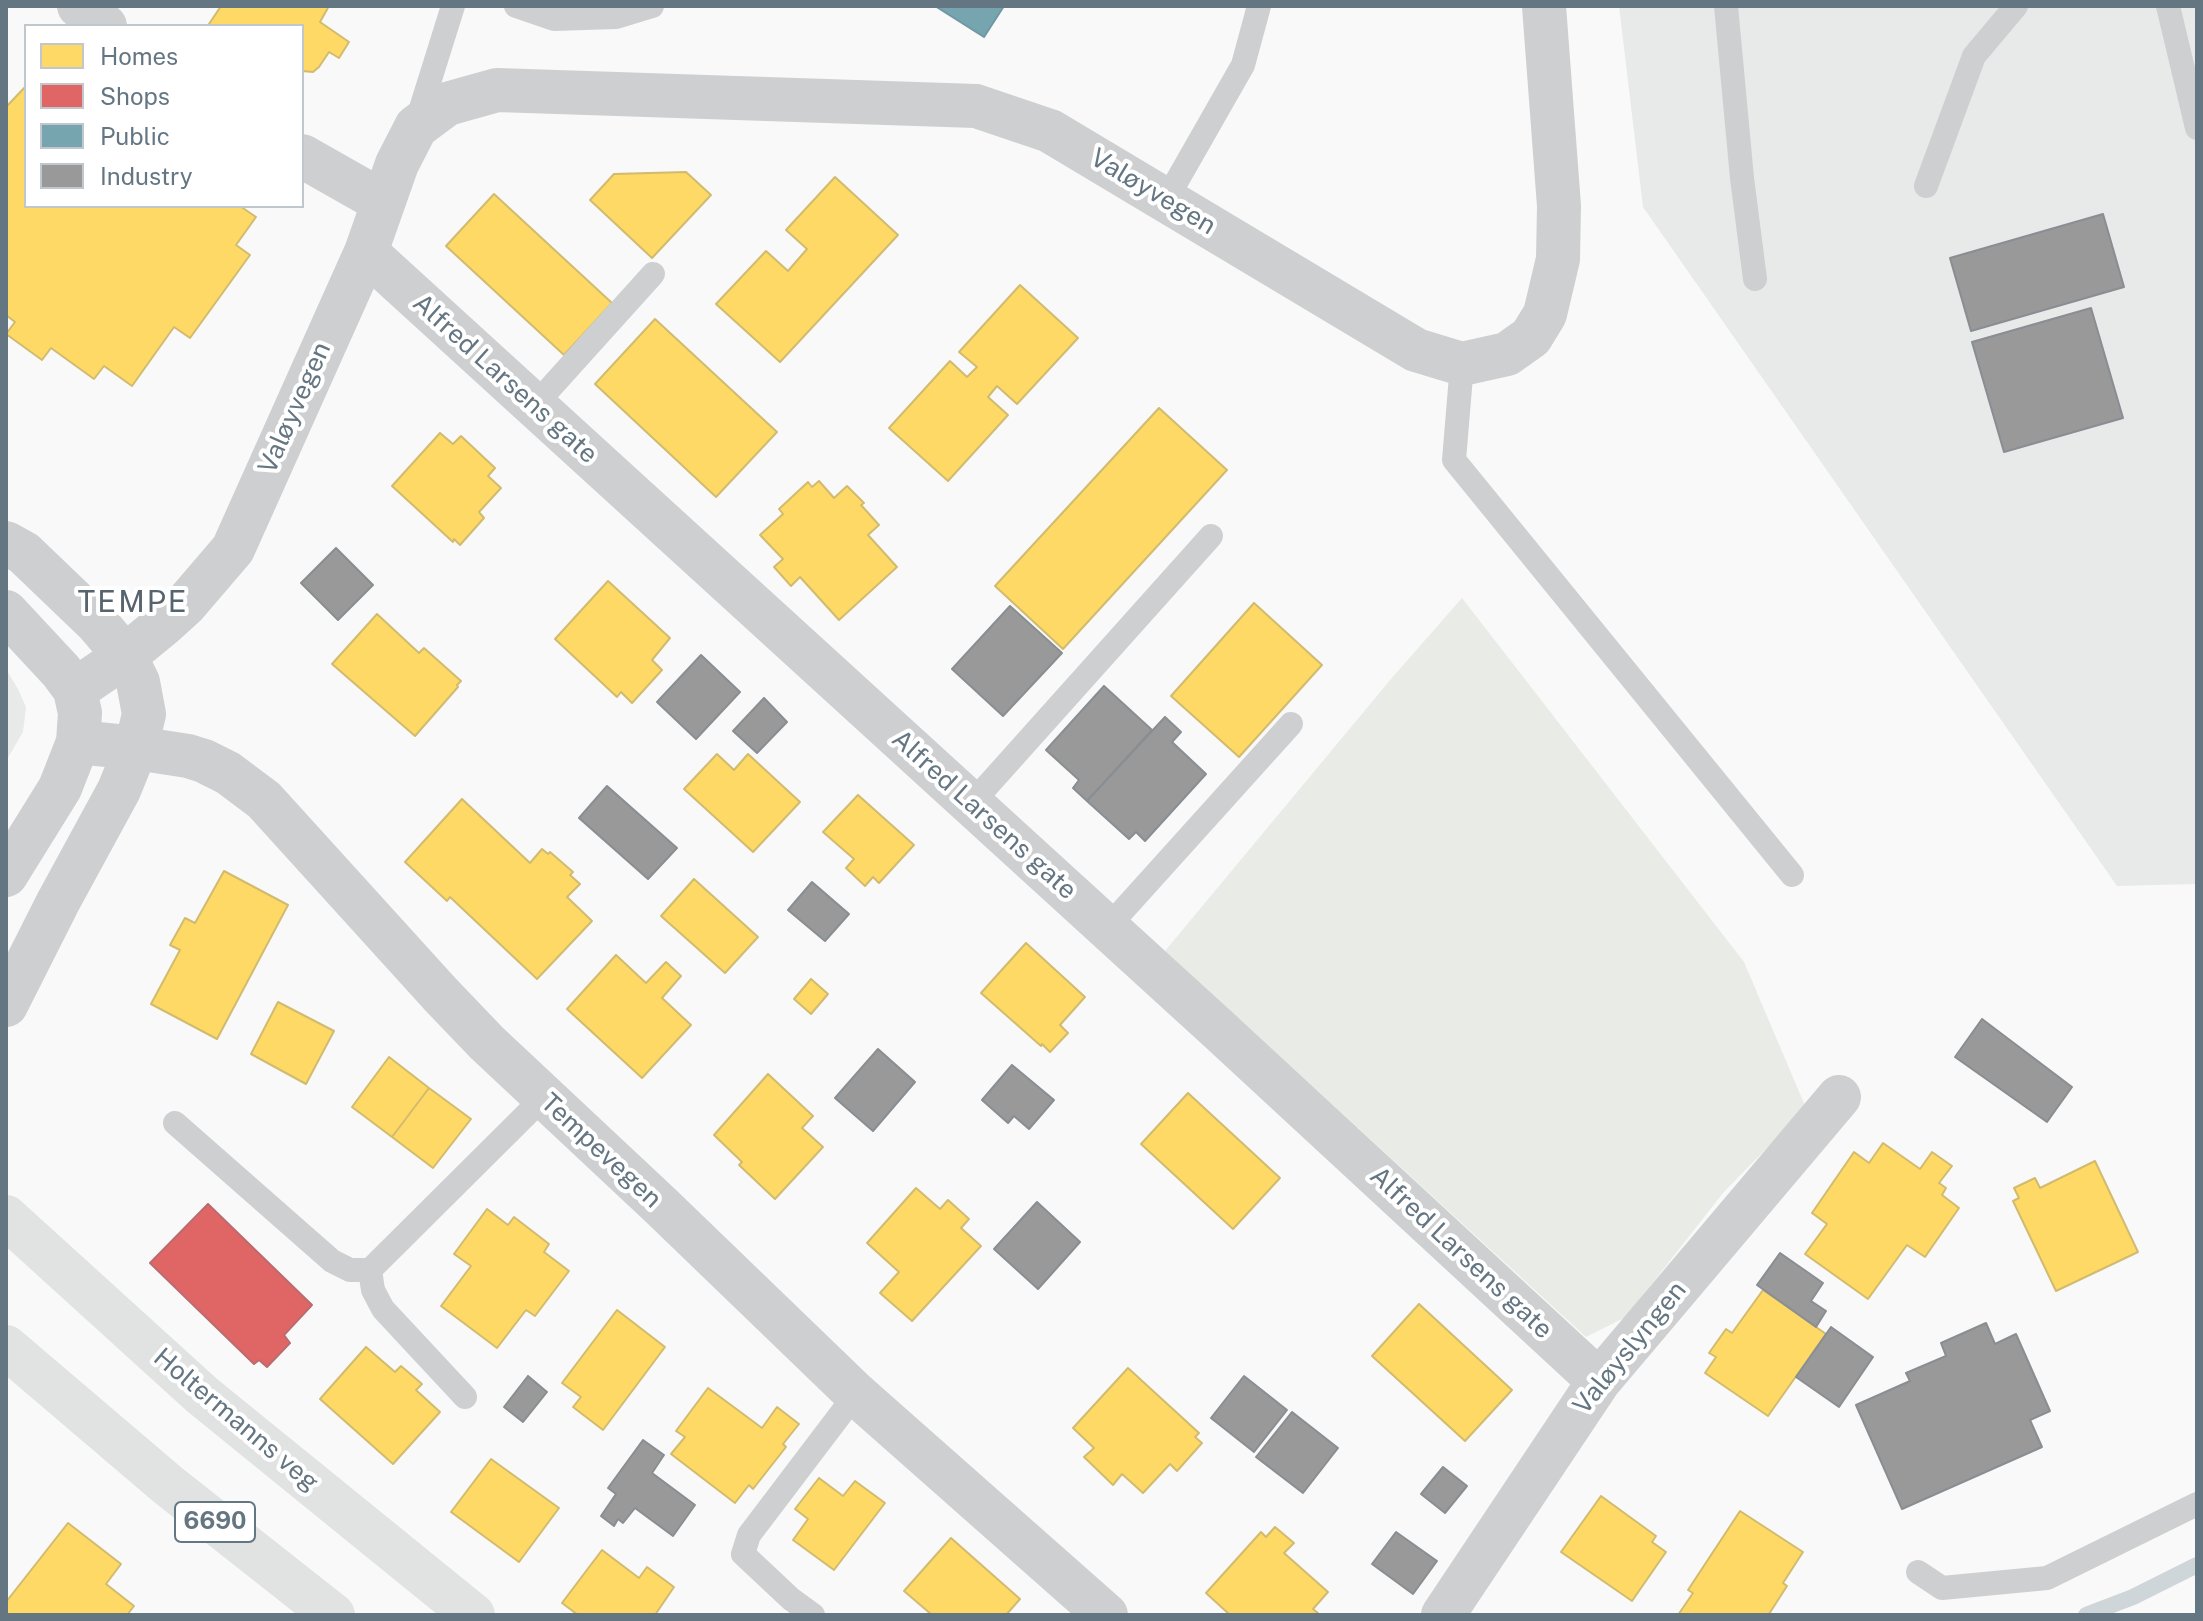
<!DOCTYPE html>
<meta charset="utf-8">
<style>
body{margin:0}
#map{position:relative;width:2203px;height:1621px;overflow:hidden;background:#f9f9f9;font-family:"Public Sans",sans-serif}
canvas{display:block}
.frame{position:absolute;inset:0;border:8px solid #657683;pointer-events:none}
.legend{position:absolute;left:24px;top:24px;width:280px;height:184px;box-sizing:border-box;background:#fff;border:2px solid #c1c8cd;margin:0;padding:10px 14px;list-style:none;font-size:24px;color:#657683}
.legend li{display:flex;align-items:center;gap:16px;height:40px}
.legend b{width:40px;border:2px solid #c1c8cd}
</style>
<div id="map">
<canvas width="2203" height="1621"></canvas>
<div class="frame"></div>
<ul class="legend">
<li><b style="height:22px;background:#ffd966"></b>Homes</li>
<li><b style="height:22px;background:#e06666"></b>Shops</li>
<li><b style="height:22px;background:#76a5af"></b>Public</li>
<li><b style="height:22px;background:#999"></b>Industry</li>
</ul>
</div>
<script>
const ctx = document.querySelector('canvas').getContext('2d');
ctx.lineJoin = 'round';
function paint(path, color) { ctx.fillStyle = color; ctx.fill(path, 'evenodd'); }
const poly = rows => new Path2D(rows.map(r => 'M' + r).join(''));
function trace(path, color, width, dash) { ctx.strokeStyle = color; ctx.lineWidth = width; ctx.lineCap = dash ? 'butt' : 'round'; ctx.setLineDash(dash || []); ctx.stroke(path); }
function label(font, color, halo, rows, align = 'center') {
  ctx.font = font + ' "Public Sans",sans-serif'; ctx.lineWidth = 8; ctx.setLineDash([]); ctx.textBaseline = 'middle'; ctx.strokeStyle = halo; ctx.fillStyle = color; for (const [text, x, y, turn = 0] of rows) {
    ctx.save(); ctx.translate(x, y); ctx.rotate((+turn || 0) * Math.PI / 180); ctx.textAlign = isNaN(turn) ? turn : align; if (halo) ctx.strokeText(text, 0, 0); ctx.fillText(text, 0, 0); ctx.restore();
  }
}
const built = poly([
 [1619,6,2197,6,2197,884,2117,886,1643,207],
 [6,669,18,689,26,707,23,732,6,761]
]);
const green = poly([
 [1462,598,1744,962,1806,1108,1723,1193,1626,1317,1586,1337,1165,951,1391,679]
]);
const homes = poly([
 [221,6,329,6,320,22,349,42,339,58,329,52,319,67,313,72,302,71,302,26,212,26,209,24,221,6],
 [26,86,26,206,240,206,256,217,236,245,250,255,190,338,174,327,132,386,104,366,94,379,51,348,42,360,6,334,15,322,6,315,6,107,26,86],
 [686,172,711,195,652,258,590,200,614,174,686,172],
 [835,177,898,235,780,362,716,304,766,251,788,271,807,249,786,230,835,177],
 [494,194,612,303,564,355,446,246,494,194],
 [1020,285,1078,338,1017,404,997,386,988,397,1008,415,948,481,889,428,950,361,967,377,977,367,959,352,1020,285],
 [655,319,777,432,716,497,595,384,655,319],
 [1159,408,1227,470,1063,649,995,586,1159,408],
 [440,433,453,444,461,436,495,468,488,476,501,488,479,512,484,518,460,545,454,539,453,542,392,486,440,433],
 [819,481,834,498,847,486,864,503,861,505,879,525,868,535,897,567,839,620,800,577,791,586,774,567,783,559,760,535,783,514,779,509,808,482,812,487,819,481],
 [608,581,670,638,652,660,662,670,632,703,621,692,617,697,555,639,608,581],
 [1254,603,1322,665,1239,757,1171,696,1254,603],
 [377,614,419,653,424,648,461,681,457,685,458,687,415,736,332,664,377,614],
 [717,754,734,770,748,754,800,802,753,852,684,789,717,754],
 [858,795,914,845,879,883,873,877,865,886,846,868,854,859,823,832,858,795],
 [462,799,530,863,542,849,548,854,550,852,573,872,570,875,580,884,567,897,592,921,537,979,450,897,447,901,405,862,462,799],
 [224,871,288,905,217,1039,151,1004,180,950,170,945,185,918,195,923,224,871],
 [694,879,758,937,725,973,661,916,694,879],
 [1026,943,1085,997,1060,1025,1068,1033,1050,1052,1042,1044,1041,1046,981,993,1026,943],
 [616,955,646,983,666,962,681,976,662,998,691,1025,642,1078,567,1009,616,955],
 [811,979,828,994,811,1014,794,999,811,979],
 [278,1002,334,1031,306,1084,251,1054,278,1002],
 [389,1057,429,1088,392,1137,352,1107,389,1057],
 [768,1074,813,1116,802,1128,823,1147,775,1199,739,1165,742,1162,714,1135,768,1074],
 [429,1088,471,1119,433,1168,392,1137,429,1088],
 [1188,1093,1280,1178,1233,1229,1141,1144,1188,1093],
 [1883,1143,1920,1169,1932,1152,1952,1166,1939,1183,1946,1188,1942,1195,1959,1208,1925,1257,1907,1245,1868,1299,1805,1254,1827,1224,1812,1213,1854,1152,1869,1163,1883,1143],
 [2095,1161,2138,1252,2056,1291,2013,1201,2019,1198,2014,1188,2035,1178,2040,1188,2095,1161],
 [916,1188,940,1209,948,1200,969,1219,961,1228,981,1246,912,1321,880,1293,899,1272,867,1243,916,1188],
 [487,1209,508,1225,514,1217,549,1244,544,1252,569,1271,535,1316,526,1310,497,1348,441,1306,471,1266,454,1254,487,1209],
 [1763,1290,1826,1334,1768,1416,1705,1373,1716,1357,1709,1353,1726,1329,1732,1333,1763,1290],
 [1419,1304,1512,1390,1465,1441,1372,1356,1419,1304],
 [617,1310,665,1347,603,1430,573,1407,581,1397,562,1383,617,1310],
 [366,1347,395,1372,401,1366,422,1384,416,1390,440,1412,393,1464,320,1399,366,1347],
 [1128,1368,1199,1433,1195,1437,1202,1443,1177,1471,1170,1464,1143,1493,1122,1474,1113,1485,1084,1457,1094,1448,1073,1428,1128,1368],
 [708,1388,762,1428,777,1407,799,1424,783,1444,786,1447,753,1489,749,1485,735,1503,671,1454,685,1437,676,1431,708,1388],
 [491,1459,559,1508,519,1562,451,1512,491,1459],
 [819,1478,843,1496,855,1481,885,1503,834,1570,793,1540,808,1519,795,1509,819,1478],
 [1601,1496,1656,1536,1652,1542,1666,1552,1632,1601,1561,1552,1601,1496],
 [1740,1511,1803,1552,1783,1583,1787,1586,1769,1614,1771,1615,1678,1615,1693,1593,1688,1590,1740,1511],
 [68,1523,121,1564,106,1584,134,1606,127,1615,6,1615,6,1602,68,1523],
 [1275,1527,1294,1543,1284,1553,1328,1592,1313,1609,1319,1614,1230,1615,1206,1593,1261,1532,1266,1537,1275,1527],
 [951,1538,1020,1599,1006,1615,932,1615,904,1591,951,1538],
 [602,1550,639,1578,647,1567,674,1587,655,1615,578,1615,562,1603,602,1550]
]);
const shops = poly([
 [208,1204,312,1305,284,1335,290,1343,267,1367,259,1360,254,1364,150,1263,208,1204]
]);
const public = poly([
 [935,6,1004,6,984,37,935,6]
]);
const industry = poly([
 [2103,214,2124,287,1971,331,1950,258,2103,214],
 [2091,308,2123,418,2004,452,1972,342,2091,308],
 [336,548,373,585,338,620,301,583,336,548],
 [1010,606,1062,653,1003,716,952,669,1010,606],
 [701,655,740,692,696,739,657,702,701,655],
 [1104,686,1152,730,1087,801,1073,788,1079,780,1046,750,1104,686],
 [764,698,787,722,757,753,733,731,764,698],
 [1165,717,1181,732,1172,742,1206,774,1145,841,1136,832,1129,839,1087,801,1165,717],
 [607,786,677,848,648,879,579,818,607,786],
 [812,882,849,914,825,941,788,910,812,882],
 [1982,1019,2072,1087,2047,1122,1955,1057,1982,1019],
 [878,1049,915,1082,873,1131,835,1098,878,1049],
 [1012,1065,1054,1100,1029,1129,1014,1116,1008,1123,982,1100,1012,1065],
 [1037,1202,1080,1242,1038,1289,994,1249,1037,1202],
 [1780,1253,1823,1283,1811,1301,1826,1311,1816,1327,1757,1285,1780,1253],
 [1986,1323,1995,1344,2016,1334,2050,1411,2030,1420,2042,1447,1902,1509,1856,1405,1910,1381,1906,1373,1946,1356,1941,1343,1986,1323],
 [1831,1327,1873,1357,1839,1407,1796,1377,1831,1327],
 [528,1376,547,1392,523,1422,504,1407,528,1376],
 [1244,1376,1287,1410,1254,1452,1211,1418,1244,1376],
 [1292,1412,1338,1448,1303,1493,1256,1457,1292,1412],
 [643,1440,664,1455,652,1473,695,1505,673,1536,635,1508,623,1523,618,1519,614,1526,601,1516,616,1494,608,1488,643,1440],
 [1443,1467,1467,1486,1445,1513,1421,1494,1443,1467],
 [1396,1532,1437,1561,1413,1594,1372,1564,1396,1532]
]);
const stream = poly([
 [2086,1615,2133,1597,2197,1565]
]);
const service = poly([
 [516,6,554,19,616,17,652,6],
 [1726,6,1742,178,1755,279],
 [2168,6,2197,128],
 [417,121,453,6],
 [1926,186,1974,56,2016,6],
 [1166,200,1243,65,1259,6],
 [1462,364,1454,460,1792,875],
 [534,406,653,274],
 [971,804,1211,536],
 [1107,928,1291,724],
 [175,1123,332,1261,350,1270,370,1270],
 [465,1397,383,1309,373,1290,370,1270,544,1097],
 [1918,1572,1942,1588,2047,1578,2197,1504],
 [813,1615,791,1599,743,1554,749,1535,856,1394]
]);
const minor = poly([
 [79,6,105,26],
 [302,156,383,202],
 [366,252,1217,1028,1599,1381],
 [75,690,125,656,164,624,185,605,233,549,366,252,397,164,416,127,447,104,497,90,976,106,1050,131,1416,350,1462,364,1507,354,1531,337,1545,314,1558,259,1559,206,1544,6],
 [78,742,136,748,188,756,204,761,228,773,264,800,441,995,487,1043,660,1205,856,1394,1106,1615],
 [1443,1615,1599,1381,1839,1097]
]);
const tertiary = poly([
 [6,543,24,553,96,622,125,656,138,682,144,714,136,748,119,790,58,902,6,1005],
 [6,612,61,671,75,690,80,713,78,742,60,788,6,875]
]);
const primary = poly([
 [6,1217,202,1395,473,1615],
 [6,1347,168,1485,333,1615]
]);
const shields = [
 [215,1522,80]
];
const shieldNames = [
 ["6690",215,1522]
];
const streetNames = [
 ["Valøyvegen",1153,192,31],
 ["Alfred Larsens gate",505,379,42],
 ["Valøyvegen",295,408,-66],
 ["Alfred Larsens gate",984,815,42],
 ["Tempevegen",601,1151,43],
 ["Alfred Larsens gate",1461,1253,43],
 ["Valøyslyngen",1630,1348,-51],
 ["Holtermanns veg",236,1420,40]
];
const quarterNames = [
 ["TEMPE",133,603]
];
paint(built, '#e8e9e9');
paint(green, '#e8ebe6');
paint(homes, '#ffd966');
trace(homes, '#d1bb6f', 2);
paint(shops, '#e06666');
trace(shops, '#bb6b6f', 2);
paint(public, '#76a5af');
trace(public, '#7197a2', 2);
paint(industry, '#999');
trace(industry, '#898e92', 2);
trace(stream, '#ced6d9', 16);
trace(service, '#cecfd0', 24);
trace(minor, '#cecfd0', 44);
trace(tertiary, '#cecfd0', 44);
trace(primary, '#e1e2e2', 44);
for (const [x, y, w] of shields) { const box = new Path2D(); box.roundRect(x - w / 2, y - 20, w, 40, 6); ctx.fillStyle = '#fff'; ctx.fill(box); trace(box, '#657683', 2); }
label('bold 24px', '#657683', null, shieldNames);
label('26px', '#657683', '#fff', streetNames);
ctx.letterSpacing = '2px';
label('30px', '#57646e', '#fff', quarterNames);
ctx.letterSpacing = '0px';
</script>
